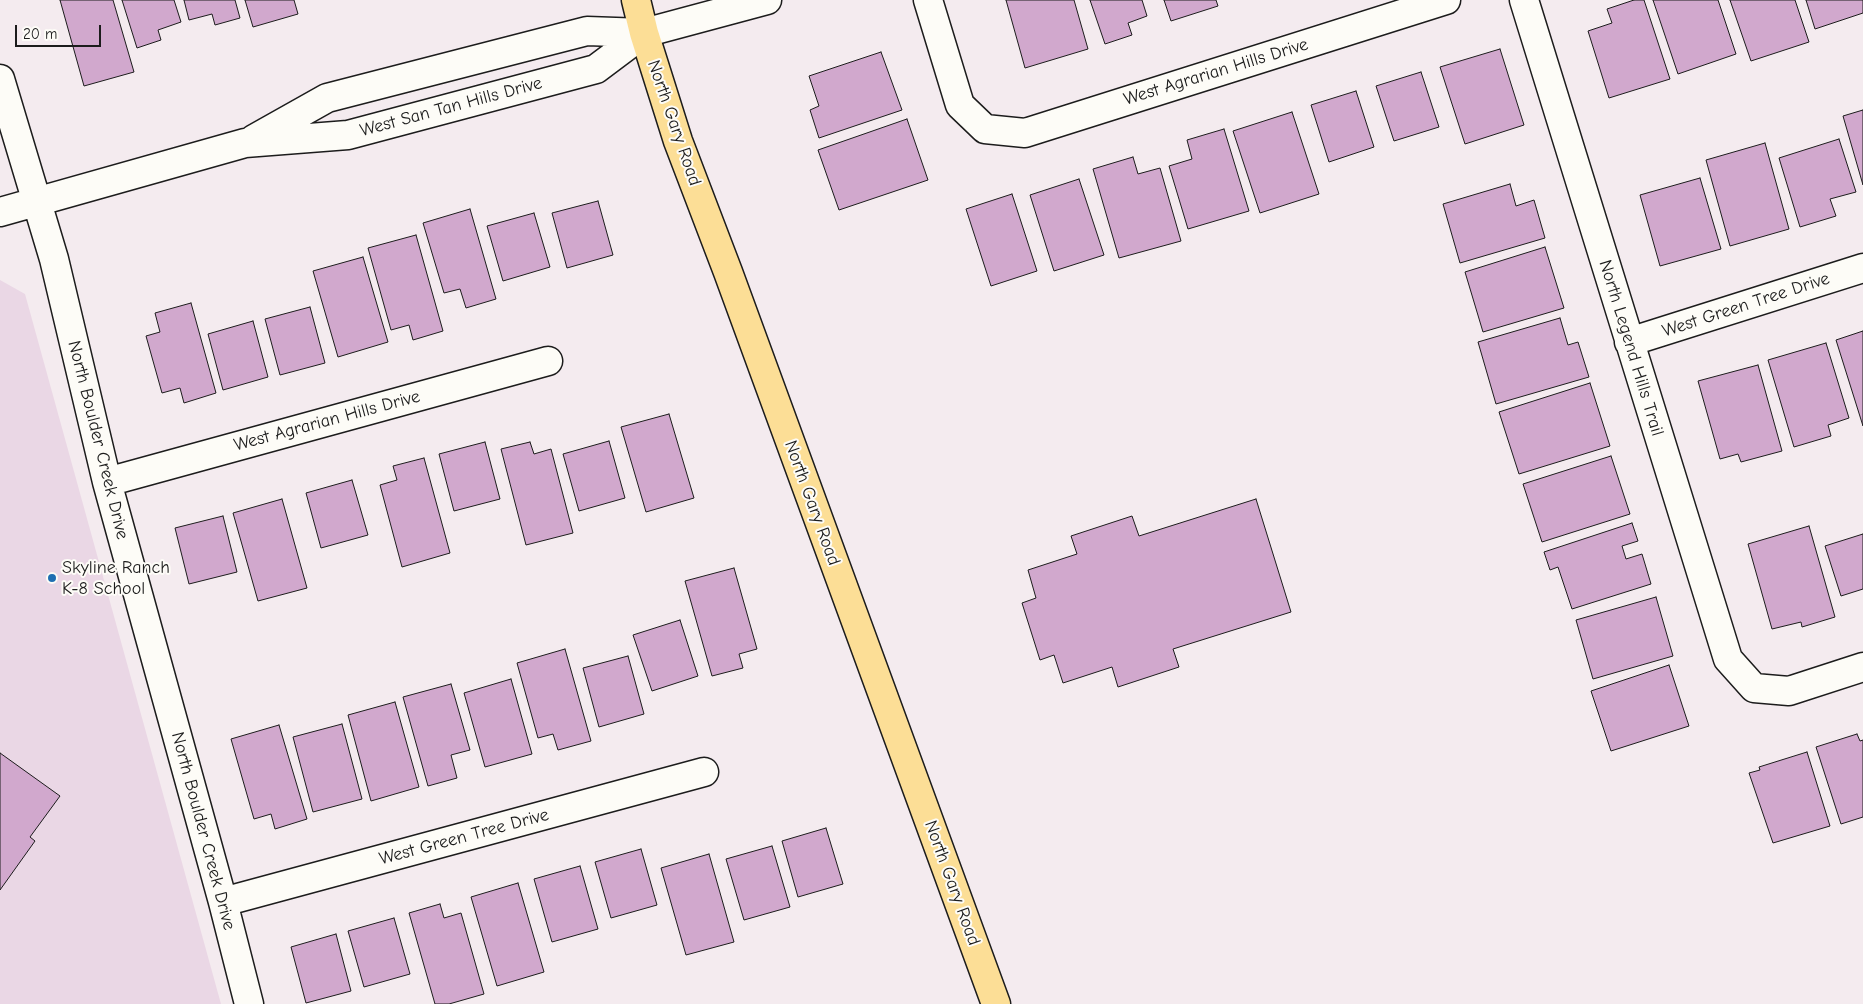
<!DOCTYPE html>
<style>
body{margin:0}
#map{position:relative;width:1863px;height:1004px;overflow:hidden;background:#f4ebef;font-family:"Comic Neue",sans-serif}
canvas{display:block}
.scale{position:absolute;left:15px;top:25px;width:86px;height:22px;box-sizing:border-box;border:2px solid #1c1c1c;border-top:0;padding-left:6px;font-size:15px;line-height:18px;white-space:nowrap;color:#1c1c1c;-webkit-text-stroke:4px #fdfcf7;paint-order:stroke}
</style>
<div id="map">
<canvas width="1863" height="1004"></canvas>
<div class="scale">20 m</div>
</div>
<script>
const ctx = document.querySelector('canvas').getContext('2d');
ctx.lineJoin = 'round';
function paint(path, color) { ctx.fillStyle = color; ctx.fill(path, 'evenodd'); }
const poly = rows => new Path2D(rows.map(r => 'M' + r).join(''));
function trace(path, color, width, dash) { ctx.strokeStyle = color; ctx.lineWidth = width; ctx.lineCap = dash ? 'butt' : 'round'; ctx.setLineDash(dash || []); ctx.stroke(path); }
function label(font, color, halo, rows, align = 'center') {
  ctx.font = font + ' "Comic Neue",sans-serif'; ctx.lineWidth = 4; ctx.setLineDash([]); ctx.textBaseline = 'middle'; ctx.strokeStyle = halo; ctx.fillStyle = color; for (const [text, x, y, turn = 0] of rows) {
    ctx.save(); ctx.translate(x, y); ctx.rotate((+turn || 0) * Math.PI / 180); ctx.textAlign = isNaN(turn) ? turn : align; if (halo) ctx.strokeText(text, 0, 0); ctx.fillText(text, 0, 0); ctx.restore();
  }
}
const built = poly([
 [0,280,25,294,221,1004,0,1004]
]);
const building = poly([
 [60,0,113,0,134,72,84,86,60,0],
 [122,0,174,0,181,22,158,30,161,40,137,48,122,0],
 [184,0,235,0,240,18,215,25,212,14,189,20,184,0],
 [245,0,294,0,298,14,253,27,245,0],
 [1006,0,1074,0,1088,49,1025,68,1006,0],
 [1090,0,1142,0,1147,16,1128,23,1132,35,1105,44,1090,0],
 [1164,0,1216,0,1218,6,1171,21,1164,0],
 [1634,0,1644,0,1670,79,1609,98,1588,31,1612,23,1607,9,1634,0],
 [1653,0,1718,0,1736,54,1678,74,1653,0],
 [1730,0,1795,0,1809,42,1751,61,1730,0],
 [1806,0,1863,0,1863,13,1815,29,1806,0],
 [1500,49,1524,125,1465,144,1440,67,1500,49],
 [881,52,902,110,819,138,810,110,819,106,809,76,881,52],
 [1421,72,1439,127,1394,141,1376,86,1421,72],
 [1356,91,1374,147,1329,162,1311,105,1356,91],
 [1863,110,1863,185,1843,116,1863,110],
 [1292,112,1319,194,1260,213,1233,131,1292,112],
 [907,119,928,180,839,210,818,150,907,119],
 [1224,129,1249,211,1188,229,1169,166,1192,159,1187,140,1224,129],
 [1839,139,1856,192,1830,199,1836,216,1800,227,1779,158,1839,139],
 [1765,143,1789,229,1730,246,1706,160,1765,143],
 [1133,157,1138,174,1160,168,1181,241,1119,258,1093,169,1133,157],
 [1700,178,1721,249,1660,266,1640,195,1700,178],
 [1079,179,1104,255,1054,271,1030,195,1079,179],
 [1510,184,1516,206,1534,200,1545,238,1460,263,1443,204,1510,184],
 [1012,194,1037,271,991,286,966,209,1012,194],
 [598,201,613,255,567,268,552,213,598,201],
 [470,209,496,299,466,308,460,289,444,293,423,223,470,209],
 [534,213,550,267,503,281,487,226,534,213],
 [416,235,443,331,413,340,409,325,391,330,368,248,416,235],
 [1545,247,1564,308,1483,332,1465,272,1545,247],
 [363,257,388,342,338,357,313,271,363,257],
 [191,303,216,393,184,403,180,388,162,393,146,336,160,332,155,313,191,303],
 [310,307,325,363,280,375,265,319,310,307],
 [1560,318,1568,345,1578,342,1589,377,1496,404,1478,342,1560,318],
 [253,321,268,377,223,390,208,334,253,321],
 [1863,331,1863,426,1836,340,1863,331],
 [1826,343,1849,418,1828,425,1831,436,1794,447,1768,360,1826,343],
 [1758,365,1782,451,1741,462,1738,454,1720,459,1698,381,1758,365],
 [1590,383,1610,446,1519,474,1499,412,1590,383],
 [669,414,694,498,646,512,621,427,669,414],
 [609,441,625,498,579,511,563,454,609,441],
 [485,442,500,499,454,511,439,454,485,442],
 [530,442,534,454,551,449,573,533,526,545,501,449,530,442],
 [1611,456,1630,514,1542,542,1523,484,1611,456],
 [424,458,450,553,402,567,380,485,397,480,393,466,424,458],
 [352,480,368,535,321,548,306,493,352,480],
 [282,499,307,588,258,601,233,513,282,499],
 [1256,499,1291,612,1173,649,1179,667,1118,687,1112,667,1063,683,1054,655,1040,660,1022,603,1036,598,1028,570,1077,554,1071,536,1132,516,1139,536,1256,499],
 [223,516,237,572,189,584,175,528,223,516],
 [1632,523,1638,541,1622,546,1626,559,1642,554,1651,584,1572,609,1558,567,1550,570,1544,552,1632,523],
 [1809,526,1835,617,1802,627,1801,622,1772,629,1748,544,1809,526],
 [1863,534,1863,589,1841,596,1825,546,1863,534],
 [734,568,757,649,739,654,743,668,712,676,685,581,734,568],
 [1656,597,1673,656,1593,679,1576,620,1656,597],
 [680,620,698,676,652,691,633,635,680,620],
 [565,649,591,741,558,750,553,734,538,738,517,663,565,649],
 [628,656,644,714,599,727,583,668,628,656],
 [1669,665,1689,726,1611,751,1591,691,1669,665],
 [511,679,532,754,485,767,464,693,511,679],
 [451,684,470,750,451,755,457,778,428,786,403,697,451,684],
 [395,702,419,787,371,801,348,715,395,702],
 [342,724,362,799,313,812,293,737,342,724],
 [279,725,307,819,275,829,271,814,254,819,231,739,279,725],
 [1857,734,1860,741,1863,740,1863,817,1841,824,1816,747,1857,734],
 [1807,752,1830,826,1773,843,1749,773,1760,770,1759,767,1807,752],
 [0,753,60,796,30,837,35,841,0,890,0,753],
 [826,828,843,884,798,897,782,841,826,828],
 [772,846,790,907,744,920,726,859,772,846],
 [641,849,657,905,611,918,595,862,641,849],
 [709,854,734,942,686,955,661,868,709,854],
 [580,866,598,929,552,942,534,879,580,866],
 [518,883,544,972,497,986,471,897,518,883],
 [440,904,444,918,461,913,484,994,449,1004,435,1004,409,913,440,904],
 [394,918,410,974,364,987,348,931,394,918],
 [336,934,351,991,306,1003,291,947,336,934]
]);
const minor = poly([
 [928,0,960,105,985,129,1025,133,1446,0],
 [1524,0,1728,659,1754,688,1789,691,1863,667],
 [0,79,54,259,107,482,223,902,249,1004],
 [254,139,327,98,587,31,644,33,767,0],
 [0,212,245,143,348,135,596,69,644,33],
 [1629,342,1863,268],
 [107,482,548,361],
 [223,902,704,772]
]);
const major = poly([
 [636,0,644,33,678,141,728,272,996,1004]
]);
const markers = [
 [52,578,5,"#1f6fb2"]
];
const streetNames = [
 ["West Agrarian Hills Drive",1216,72,-17],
 ["West San Tan Hills Drive",451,107,-15],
 ["North Gary Road",674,123,71],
 ["West Green Tree Drive",1746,305,-18],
 ["North Legend Hills Trail",1631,348,73],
 ["West Agrarian Hills Drive",327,421,-15],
 ["North Boulder Creek Drive",98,440,76],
 ["North Gary Road",812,503,70],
 ["North Boulder Creek Drive",203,831,75],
 ["West Green Tree Drive",464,837,-15],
 ["North Gary Road",952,883,70]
];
const poiNames = [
 ["Skyline Ranch",62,568],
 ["K-8 School",62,589]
];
paint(built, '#ead7e5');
paint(building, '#d1a8cd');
trace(building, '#1c1c1c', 1);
trace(minor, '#1c1c1c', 31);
trace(major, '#1c1c1c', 31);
trace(minor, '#fdfcf7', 28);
trace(major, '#fcde96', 28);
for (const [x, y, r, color] of markers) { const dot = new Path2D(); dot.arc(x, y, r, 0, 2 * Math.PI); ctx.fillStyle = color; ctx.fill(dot); trace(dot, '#fdfcf7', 2); }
label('18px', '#1c1c1c', '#fdfcf7', streetNames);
label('18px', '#1c1c1c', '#fdfcf7', poiNames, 'left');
</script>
